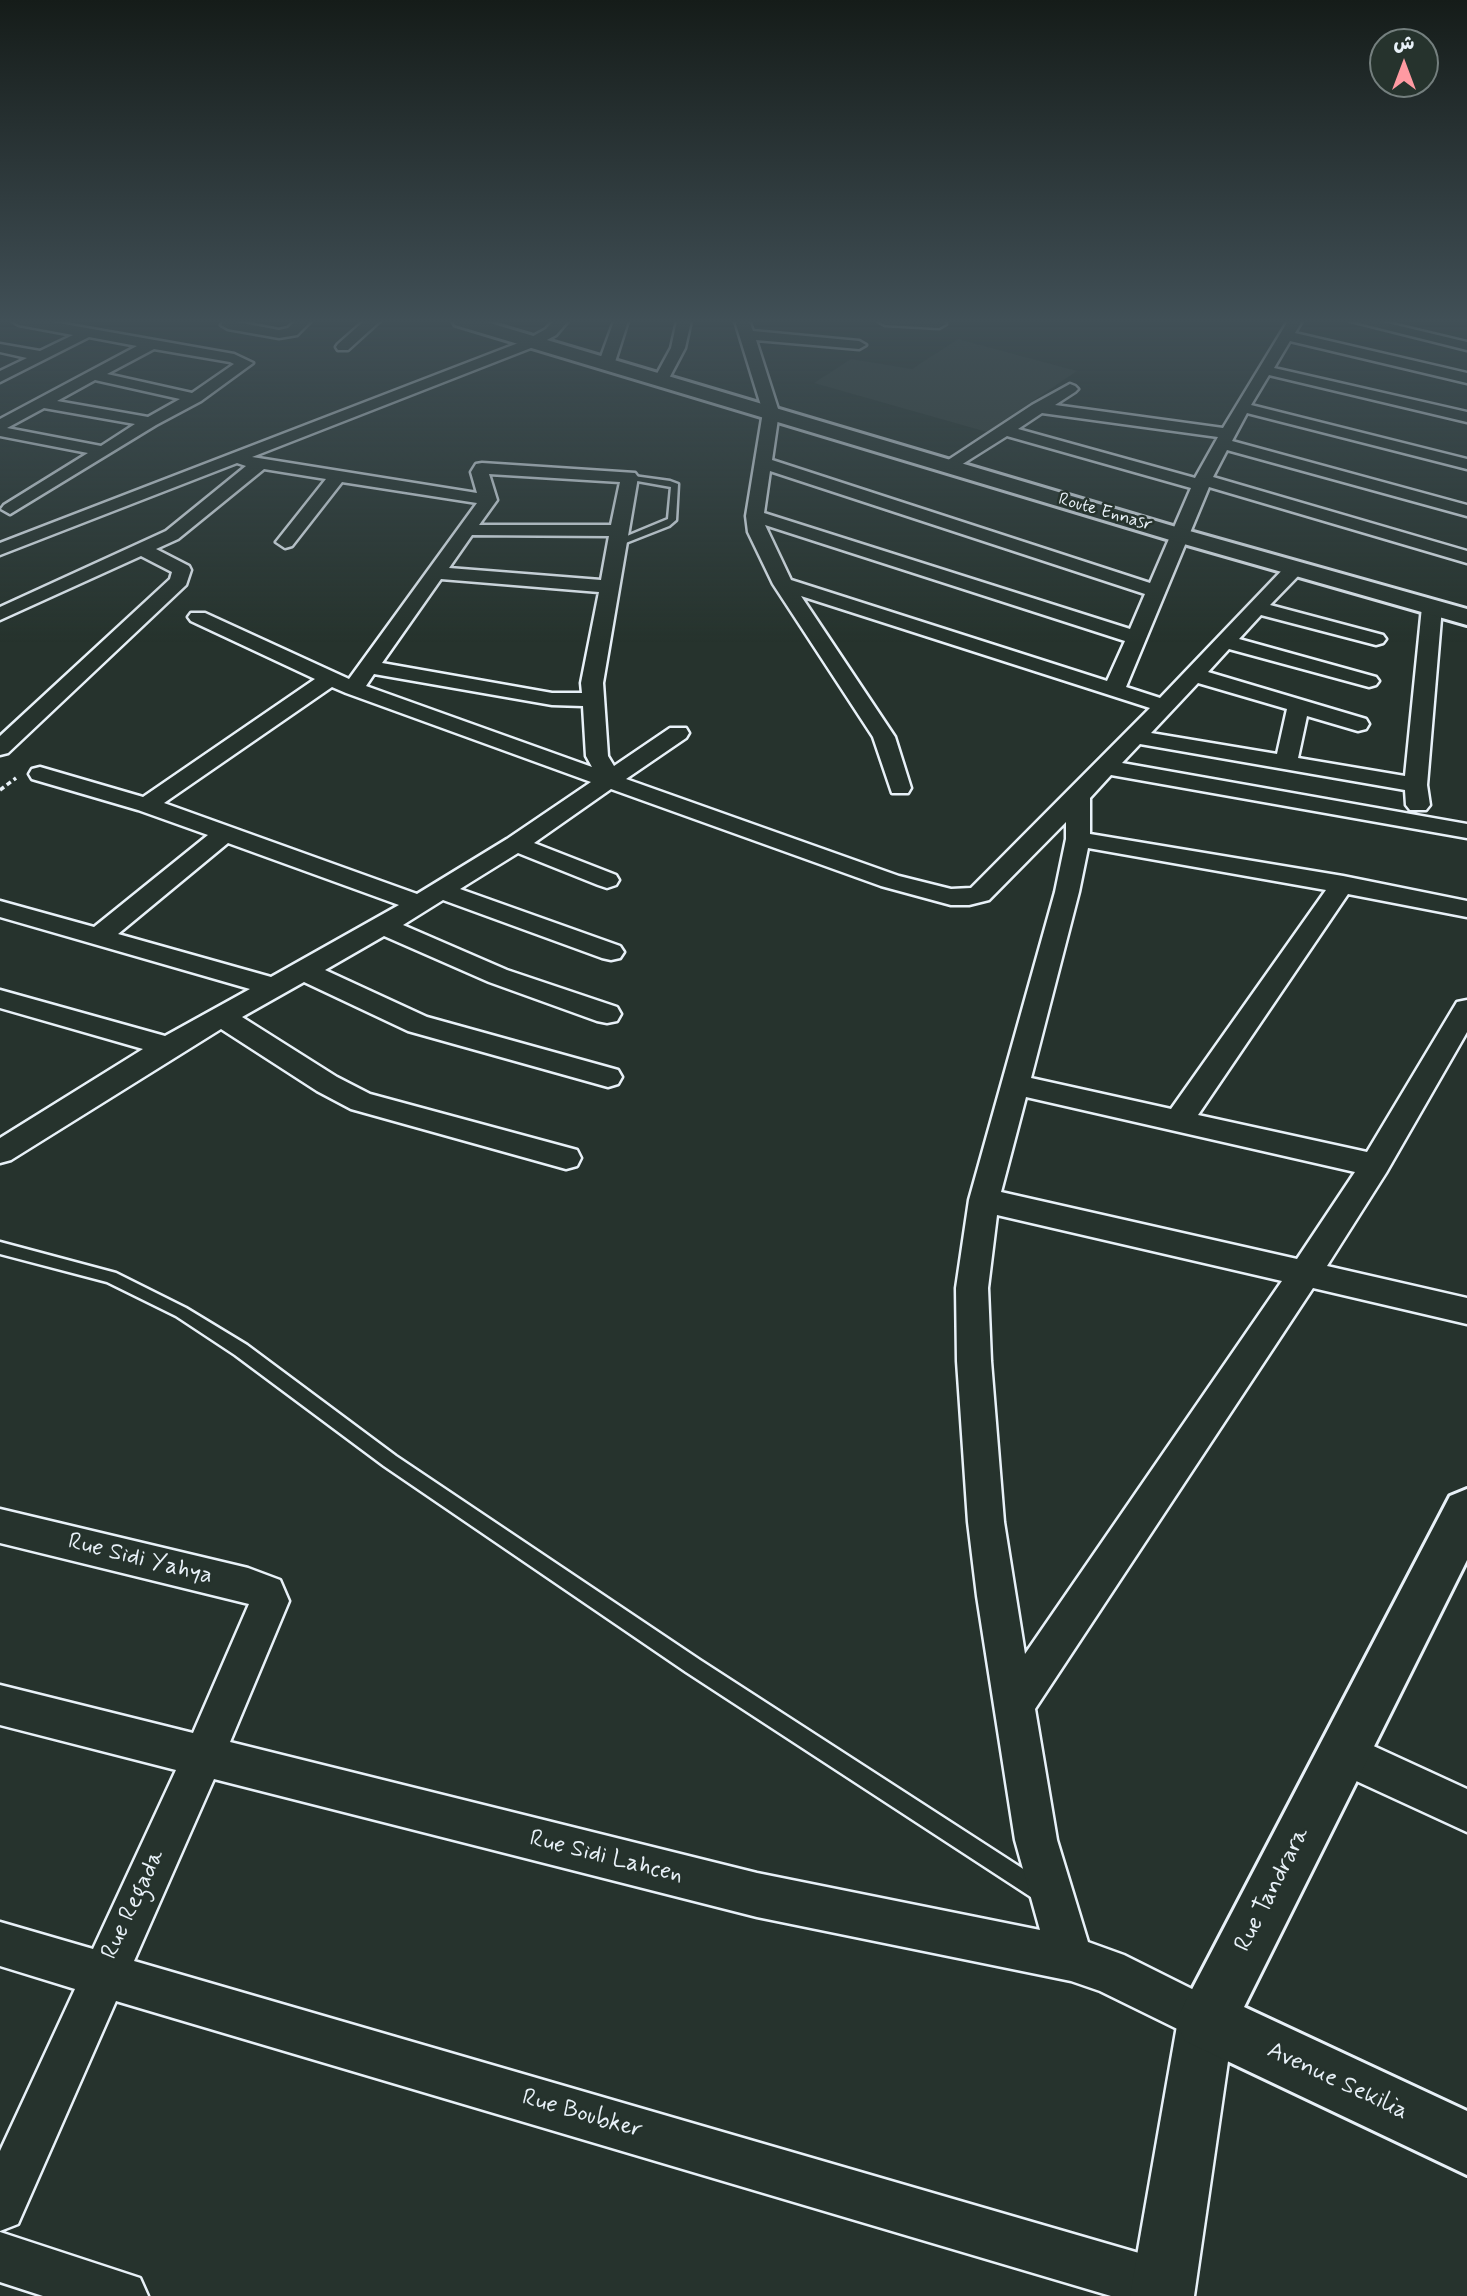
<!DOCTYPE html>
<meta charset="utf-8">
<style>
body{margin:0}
#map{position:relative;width:1467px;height:2296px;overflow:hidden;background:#26332d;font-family:Mynerve,"Playpen Sans Arabic",sans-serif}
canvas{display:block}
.north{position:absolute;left:1369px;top:28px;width:70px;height:70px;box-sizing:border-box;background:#26332d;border:2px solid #747f7e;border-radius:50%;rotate:0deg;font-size:19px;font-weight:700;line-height:28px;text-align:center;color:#e8f1f8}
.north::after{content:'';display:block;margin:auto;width:24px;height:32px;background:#ff9aa2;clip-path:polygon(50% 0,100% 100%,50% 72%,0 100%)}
</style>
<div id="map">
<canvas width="1467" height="2296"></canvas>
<div class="north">ش</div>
</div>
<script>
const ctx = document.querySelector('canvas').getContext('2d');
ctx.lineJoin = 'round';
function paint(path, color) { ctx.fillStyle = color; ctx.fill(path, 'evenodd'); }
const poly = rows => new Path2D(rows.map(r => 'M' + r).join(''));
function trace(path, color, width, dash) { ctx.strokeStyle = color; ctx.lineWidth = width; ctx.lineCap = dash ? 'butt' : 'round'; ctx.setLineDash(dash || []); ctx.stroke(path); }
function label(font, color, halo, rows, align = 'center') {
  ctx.font = font + ' Mynerve,sans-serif'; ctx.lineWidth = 5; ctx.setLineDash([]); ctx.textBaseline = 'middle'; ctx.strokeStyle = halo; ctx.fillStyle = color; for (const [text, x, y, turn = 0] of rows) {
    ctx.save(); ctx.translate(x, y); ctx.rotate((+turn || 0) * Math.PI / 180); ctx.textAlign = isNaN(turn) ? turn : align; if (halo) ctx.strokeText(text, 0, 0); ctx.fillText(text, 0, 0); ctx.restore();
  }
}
const built = poly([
 [958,339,1077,371,987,432,814,383,851,359,912,369]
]);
const path = poly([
 [0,790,16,778]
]);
const service = poly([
 [626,475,670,481,678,484,676,520,669,526,618,546,614,543,615,541,668,519,671,487,626,479,626,475],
 [0,1242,116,1273,186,1308,247,1345,396,1456,700,1660,1048,1885,1051,1892,1048,1899,1041,1902,1034,1899,686,1672,384,1466,235,1355,176,1316,107,1282,0,1254,0,1242]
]);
const minor = poly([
 [12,321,47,321,234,354,253,363,201,401,156,425,10,514,1,509,4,505,88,453,0,436,0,419,137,346,89,337,0,382,0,371,27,358,0,352,0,344,40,351,73,335,19,325,12,321],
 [154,349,230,362,234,364,192,393,107,374,154,349],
 [95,380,180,399,148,417,57,401,95,380],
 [44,408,135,424,101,446,7,428,44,408],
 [232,321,279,330,288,328,295,321,311,321,297,335,279,338,228,329,221,325,223,322,232,321],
 [364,321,380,321,348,350,338,350,336,347,338,344,364,321],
 [553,321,568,321,556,335,536,346,252,457,477,493,471,472,476,464,482,463,635,473,638,477,603,683,608,756,614,766,670,728,686,728,689,733,686,738,626,779,899,876,951,889,971,888,1150,708,801,596,895,737,911,788,908,793,892,793,873,737,773,584,748,532,746,516,763,412,735,321,749,321,753,331,859,341,866,345,859,349,756,340,779,412,772,460,1150,583,1191,488,1007,436,953,470,947,471,939,466,1032,405,1070,384,1075,386,1078,389,1075,392,1055,405,1223,428,1288,321,1302,321,1295,333,1467,373,1467,383,1290,341,1274,368,1467,412,1467,422,1269,375,1251,405,1467,459,1467,469,1247,413,1232,441,1467,505,1467,516,1227,450,1213,477,1467,551,1467,563,1209,487,1126,687,1160,698,1288,564,1302,564,1304,568,1302,572,1270,605,1383,635,1386,639,1383,643,1376,645,1261,615,1239,639,1376,677,1379,681,1376,685,1369,687,1229,649,1208,672,1366,719,1369,724,1366,729,1358,731,1307,716,1298,758,1405,776,1422,607,1425,603,1439,603,1442,607,1427,785,1430,805,1426,810,1410,810,1406,805,1405,790,1140,744,1122,763,1467,824,1467,838,1111,775,1090,798,1090,834,1343,876,1467,901,1467,917,1348,894,1198,1115,1367,1152,1457,1002,1467,1000,1467,1032,1386,1173,1327,1266,1467,1298,1467,1324,1313,1288,1035,1709,1057,1840,1088,1942,1124,1955,1222,2004,1229,2020,1222,2036,1206,2043,1100,1991,1071,1981,757,1917,214,1779,134,1961,1163,2260,1181,2268,1189,2286,1184,2296,1111,2296,116,2001,18,2224,0,2231,0,2151,75,1989,0,1966,0,1922,93,1949,176,1770,0,1725,0,1685,193,1733,249,1604,0,1543,0,1509,248,1568,280,1580,289,1601,230,1742,757,1873,1040,1930,1015,1840,977,1596,968,1522,957,1361,956,1288,969,1200,1055,892,1066,839,1066,822,989,900,969,905,951,905,881,886,611,789,534,843,616,875,619,880,616,885,607,888,598,885,518,853,460,889,620,946,624,952,620,958,611,960,602,958,443,900,403,925,507,970,617,1007,621,1014,617,1021,607,1023,597,1021,489,982,384,936,325,970,427,1017,618,1070,622,1077,618,1084,608,1087,408,1031,304,982,242,1017,337,1077,370,1094,577,1150,581,1158,577,1166,566,1169,351,1109,317,1091,221,1029,11,1160,0,1163,0,1138,143,1049,0,1008,0,990,165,1036,250,989,0,917,0,901,94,927,208,835,138,810,32,779,29,774,32,769,40,767,143,797,315,679,191,621,188,617,191,613,205,613,349,679,477,503,342,482,292,546,285,548,276,542,326,479,264,469,178,539,156,549,189,566,191,570,186,585,8,753,0,755,0,736,170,579,172,572,141,556,0,620,0,607,166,531,246,466,237,463,0,555,0,543,526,340,546,329,553,321],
 [1042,413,1218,437,1195,478,1018,429,1042,413],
 [770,471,1145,594,1130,629,764,513,770,471],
 [489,474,620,482,611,525,479,525,497,500,489,474],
 [765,525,1125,641,1107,681,791,580,765,525],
 [472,535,609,536,601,580,449,568,472,535],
 [441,579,599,592,581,683,582,693,552,693,382,663,441,579],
 [374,674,552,705,583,706,586,756,592,767,366,686,374,674],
 [1198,683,1287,709,1277,754,1151,733,1198,683],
 [332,687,346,693,591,782,507,839,417,894,164,803,332,687],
 [228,843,399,905,271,977,118,934,228,843],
 [1088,848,1326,890,1171,1109,1031,1078,1079,892,1088,848],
 [1026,1097,1355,1172,1297,1259,1001,1192,1026,1097],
 [997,1215,1282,1281,1025,1654,1004,1522,991,1361,988,1288,997,1215],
 [614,321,628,321,614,365,606,370,598,365,614,321],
 [677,321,691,321,685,348,666,384,656,384,653,381,671,348,677,321],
 [878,321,944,321,946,324,939,328,885,325,878,321],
 [1351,321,1379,321,1467,342,1467,350,1351,321],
 [1343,1732,1467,1789,1467,1832,1328,1768,1322,1753,1328,1738,1343,1732],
 [0,2232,140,2278,148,2296,43,2296,0,2282,0,2232]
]);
const tertiary = poly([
 [1206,1992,1226,2000,1234,2020,1194,2296,1130,2296,1178,2020,1186,2000,1206,1992]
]);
const secondary = poly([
 [453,321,483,321,1186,530,1467,609,1467,625,1170,540,455,325,453,321],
 [1467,1489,1467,1560,1244,2007,1467,2111,1467,2175,1185,2041,1176,2020,1450,1496,1467,1489]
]);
const farStreetnames = [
 ["Route Ennasr",1105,513,16]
];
const nearStreetnames = [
 ["Rue Sidi Yahya",140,1560,14],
 ["Rue Sidi Lahcen",606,1858,14],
 ["Rue Tandrara",1273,1890,-63],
 ["Rue Regada",134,1905,-65],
 ["Avenue Sekilia",1337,2082,25],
 ["Rue Boubker",582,2115,16]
];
paint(built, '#333f3a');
trace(service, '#e8f1f8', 5);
trace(minor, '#e8f1f8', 5);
trace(tertiary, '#e8f1f8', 5);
trace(secondary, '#e8f1f8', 6);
trace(path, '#e8f1f8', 3.5, [5, 3.5]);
paint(service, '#26332d');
paint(minor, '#26332d');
paint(tertiary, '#26332d');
paint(secondary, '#26332d');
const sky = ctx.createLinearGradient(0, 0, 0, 643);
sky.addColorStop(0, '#151c19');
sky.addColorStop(0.5, '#415057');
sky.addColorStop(1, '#41505700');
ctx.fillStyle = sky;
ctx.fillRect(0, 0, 1467, 643);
label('18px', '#e8f1f8', '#26332d', farStreetnames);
label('24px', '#e8f1f8', '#26332d', nearStreetnames);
</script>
